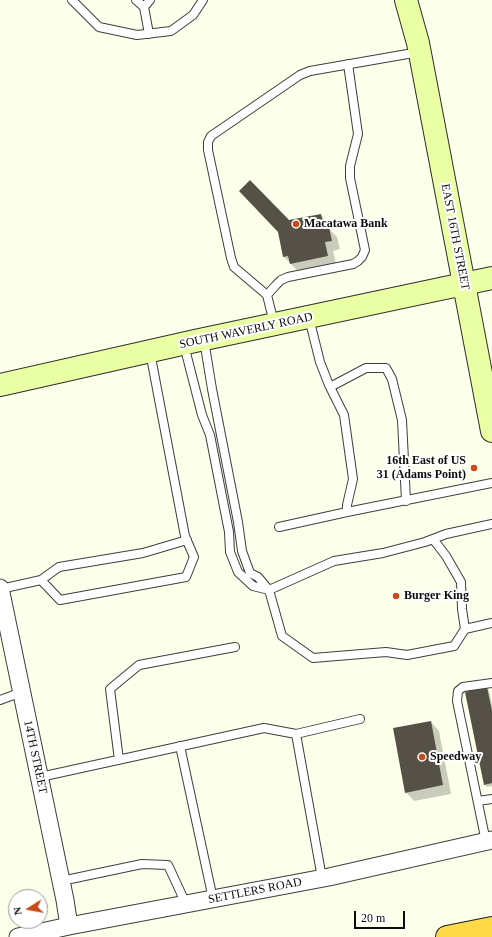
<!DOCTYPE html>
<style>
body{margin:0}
#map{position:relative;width:492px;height:937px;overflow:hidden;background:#fcffe9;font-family:Georgia,serif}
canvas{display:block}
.north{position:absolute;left:8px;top:889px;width:40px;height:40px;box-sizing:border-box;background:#fff;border:1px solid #9d9d9d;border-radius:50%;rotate:259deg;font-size:11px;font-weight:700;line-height:16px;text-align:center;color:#0b0b0b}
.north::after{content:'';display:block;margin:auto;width:14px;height:18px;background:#c74a17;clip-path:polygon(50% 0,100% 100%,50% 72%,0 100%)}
.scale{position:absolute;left:354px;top:911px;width:51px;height:18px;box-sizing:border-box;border:2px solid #0b0b0b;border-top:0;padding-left:5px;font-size:12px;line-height:14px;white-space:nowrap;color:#0b0b0b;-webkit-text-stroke:3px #fff;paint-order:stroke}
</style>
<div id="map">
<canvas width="492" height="937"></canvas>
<div class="north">N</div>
<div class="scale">20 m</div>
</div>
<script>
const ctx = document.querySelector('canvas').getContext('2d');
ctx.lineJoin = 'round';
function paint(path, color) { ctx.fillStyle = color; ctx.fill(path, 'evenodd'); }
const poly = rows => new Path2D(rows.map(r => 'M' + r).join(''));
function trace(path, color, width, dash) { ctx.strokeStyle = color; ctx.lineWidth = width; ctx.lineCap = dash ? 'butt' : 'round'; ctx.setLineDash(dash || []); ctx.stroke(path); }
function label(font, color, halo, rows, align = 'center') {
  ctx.font = font + ' Georgia,serif'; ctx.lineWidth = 4; ctx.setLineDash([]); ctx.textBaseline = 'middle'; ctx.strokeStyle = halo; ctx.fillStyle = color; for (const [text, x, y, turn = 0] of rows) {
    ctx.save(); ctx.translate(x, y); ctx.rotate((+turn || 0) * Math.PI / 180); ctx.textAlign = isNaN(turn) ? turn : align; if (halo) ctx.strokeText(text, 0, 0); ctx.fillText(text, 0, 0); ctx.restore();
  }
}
const shadow = poly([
 [321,215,329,224,330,230,337,237,340,249,333,251,336,264,299,272,283,256,289,221],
 [487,688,489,691,492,704,492,786,487,787,485,784],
 [431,722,439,731,451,794,414,801,406,792]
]);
const building = poly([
 [250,180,289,220,321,214,324,228,329,227,332,241,325,242,328,256,290,264,288,256,283,257,278,232,239,191],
 [487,687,492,711,492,783,484,785,465,692],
 [431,721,443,785,405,793,393,728]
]);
const lane = poly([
 [72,0,99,27,137,35,171,31,193,15,203,0],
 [136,0,144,7,149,34],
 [144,7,150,0],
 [267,295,276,285,281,280,288,277,353,264,358,261,362,257,365,250,350,178,350,166,358,134,348,64],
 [274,323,267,295,234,267,231,258,208,150,208,142,211,136,300,75,310,71,419,52],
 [204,340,212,389,238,522,242,551,250,573,258,577,269,590,282,636,313,658,386,652,407,655,454,646,465,629,462,609,461,582,446,556,433,539],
 [184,345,202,415,210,435,229,532,230,552,238,572,253,586,269,590,334,561,383,553,425,542,446,534,492,524],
 [330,387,366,368,386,368,392,379,402,420,406,501],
 [347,512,492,483],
 [279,527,347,512,347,505,353,479,344,415,329,385,320,362,309,318],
 [41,580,59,567,143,553,187,540],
 [0,589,41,580,60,600,186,577,194,557,185,536,150,352],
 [465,629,492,623],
 [0,700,22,692],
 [296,734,322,878],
 [180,746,213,899],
 [119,760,110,689,139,665,235,647],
 [40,777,264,728,296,734,360,719],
 [478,801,492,799],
 [486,842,457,701,458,691,463,687,492,683],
 [61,881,142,864,168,865,186,904]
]);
const street = poly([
 [0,588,65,900,69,926],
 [18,937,69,926,329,877,492,840]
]);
const secondary = poly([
 [406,0,418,43,492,431],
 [0,385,195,341,492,278]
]);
const highway = poly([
 [447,937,492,928]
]);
const markers = [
 [296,224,4,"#c74a17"],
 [474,468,4,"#c74a17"],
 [396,596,4,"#c74a17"],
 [422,757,4,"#c74a17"]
];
const poiNames = [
 ["Macatawa Bank",304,224],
 ["16th East of US",466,461,"right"],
 ["31 (Adams Point)",466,475,"right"],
 ["Burger King",404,596],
 ["Speedway",430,757]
];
const streetNames = [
 ["EAST 16TH STREET",455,237,79],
 ["SOUTH WAVERLY ROAD",246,331,-12],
 ["14TH STREET",35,757,78],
 ["SETTLERS ROAD",255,891,-11]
];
paint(shadow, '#0003');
paint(building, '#555146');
trace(lane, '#3e3e3e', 10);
trace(street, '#3e3e3e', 19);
trace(secondary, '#2d2d2d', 24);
trace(highway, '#1c1c1c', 24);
trace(lane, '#fff', 8);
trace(street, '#fff', 17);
trace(secondary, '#eaffa4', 22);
trace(highway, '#ffd947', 22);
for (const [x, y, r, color] of markers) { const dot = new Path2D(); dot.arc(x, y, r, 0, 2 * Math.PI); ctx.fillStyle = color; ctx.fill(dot); trace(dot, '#fff', 1.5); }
label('bold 12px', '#0b0b0b', '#fff', poiNames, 'left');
label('12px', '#0b0b0b', '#fff', streetNames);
</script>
